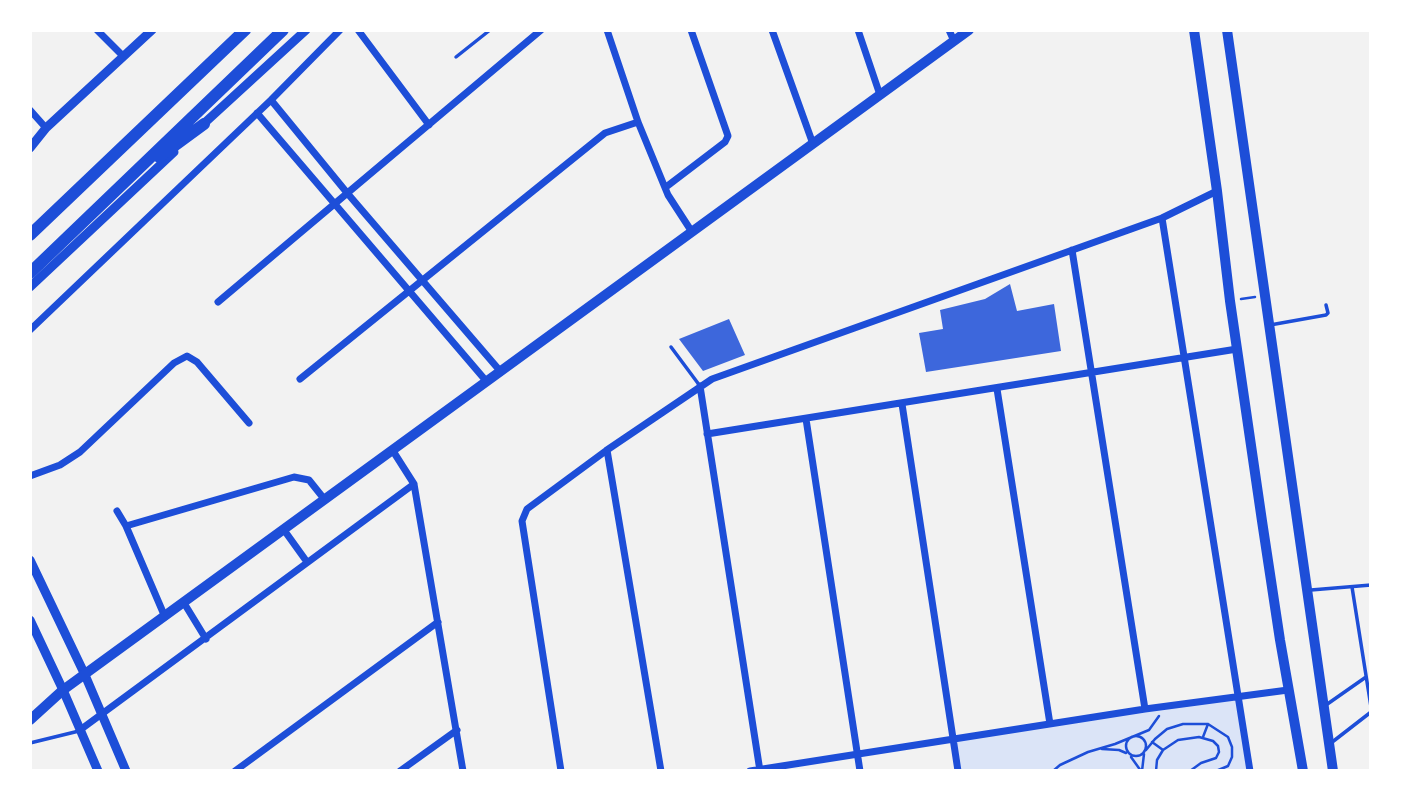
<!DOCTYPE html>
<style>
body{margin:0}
#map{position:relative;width:1401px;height:801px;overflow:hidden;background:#f2f2f2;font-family:Arial,sans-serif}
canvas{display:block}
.frame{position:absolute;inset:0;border:32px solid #fff;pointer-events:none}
</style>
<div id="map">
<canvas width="1401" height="801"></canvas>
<div class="frame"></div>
</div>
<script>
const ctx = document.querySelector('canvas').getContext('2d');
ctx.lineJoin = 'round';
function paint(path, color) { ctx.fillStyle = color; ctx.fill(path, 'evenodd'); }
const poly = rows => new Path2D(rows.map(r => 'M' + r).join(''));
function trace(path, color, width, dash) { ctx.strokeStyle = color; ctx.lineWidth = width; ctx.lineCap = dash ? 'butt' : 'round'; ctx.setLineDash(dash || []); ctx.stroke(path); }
const green = poly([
 [1237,695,1250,771,958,771,953,739]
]);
const building = poly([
 [1010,284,1017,311,1054,304,1061,351,926,372,919,333,943,329,940,310,985,299],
 [729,319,745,355,703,371,679,339]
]);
const path = poly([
 [1241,299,1255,297],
 '1126 746a10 10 0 1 1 20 0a10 10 0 1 1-20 0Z',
 [1203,737,1208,724],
 [1152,742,1163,750],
 [1102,749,1119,750,1126,753],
 [1146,750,1155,739,1167,729,1183,724,1208,724,1228,737,1232,747,1232,757,1228,766,1216,771],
 [1131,757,1141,771],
 [1053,771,1060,765,1088,752,1115,744,1149,730,1159,716],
 [1142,771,1144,754],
 [1156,771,1157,760,1163,750,1178,740,1199,737,1213,741,1218,746,1219,752,1216,758,1201,763,1190,771]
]);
const service = poly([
 [456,57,490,30],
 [1270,325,1326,315,1328,313,1326,305],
 [671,347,700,386],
 [1352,587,1371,707],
 [1311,590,1371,585],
 [1326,705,1366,677],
 [30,743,79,731],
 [1331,743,1371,712]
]);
const minor = poly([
 [97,30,123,56],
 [358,30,429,125],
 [607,30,638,122,668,195,692,232],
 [772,30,813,144],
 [858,30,880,95],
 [949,30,954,41],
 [271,100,348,194,501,372],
 [30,110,46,128],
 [257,113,487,382],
 [666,187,725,142,728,136,691,30],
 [1162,218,1250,771],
 [1072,250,1145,709],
 [218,302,541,30],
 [30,330,271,100,340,30],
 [300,379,605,133,638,122],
 [700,386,760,771],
 [997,389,1050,724],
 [902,404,958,771],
 [806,419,860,771],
 [707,434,1237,349],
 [607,450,661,771],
 [393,451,414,484,463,771],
 [30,476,60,465,80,452,174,363,187,356,197,362,249,423],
 [117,511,126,526,165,617],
 [126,526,294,477,309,480,325,500],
 [284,530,307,562],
 [184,603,206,639],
 [80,730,414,484],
 [235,771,438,622],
 [400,771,457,730],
 [561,771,522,521,527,509,607,450,712,379,1162,218,1217,191],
 [750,771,1145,709,1288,690]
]);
const tertiary = poly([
 [199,128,306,30],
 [30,148,46,128,152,30],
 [30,287,174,152],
 [30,560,85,675,126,771],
 [30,620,63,690,98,771]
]);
const secondary = poly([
 [1194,30,1217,191,1230,301,1262,521,1280,640,1303,771],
 [1227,30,1333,771],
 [30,720,63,690,969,30]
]);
const trunk = poly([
 [159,157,204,124],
 [30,235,245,30],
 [30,273,283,30]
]);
paint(green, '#dbe4f7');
paint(building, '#3d67dc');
trace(path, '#1d4ed8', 2.5);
trace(service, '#1d4ed8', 3.5);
trace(minor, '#1d4ed8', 7);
trace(tertiary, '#1d4ed8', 9);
trace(secondary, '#1d4ed8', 10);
trace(trunk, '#1d4ed8', 12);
</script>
